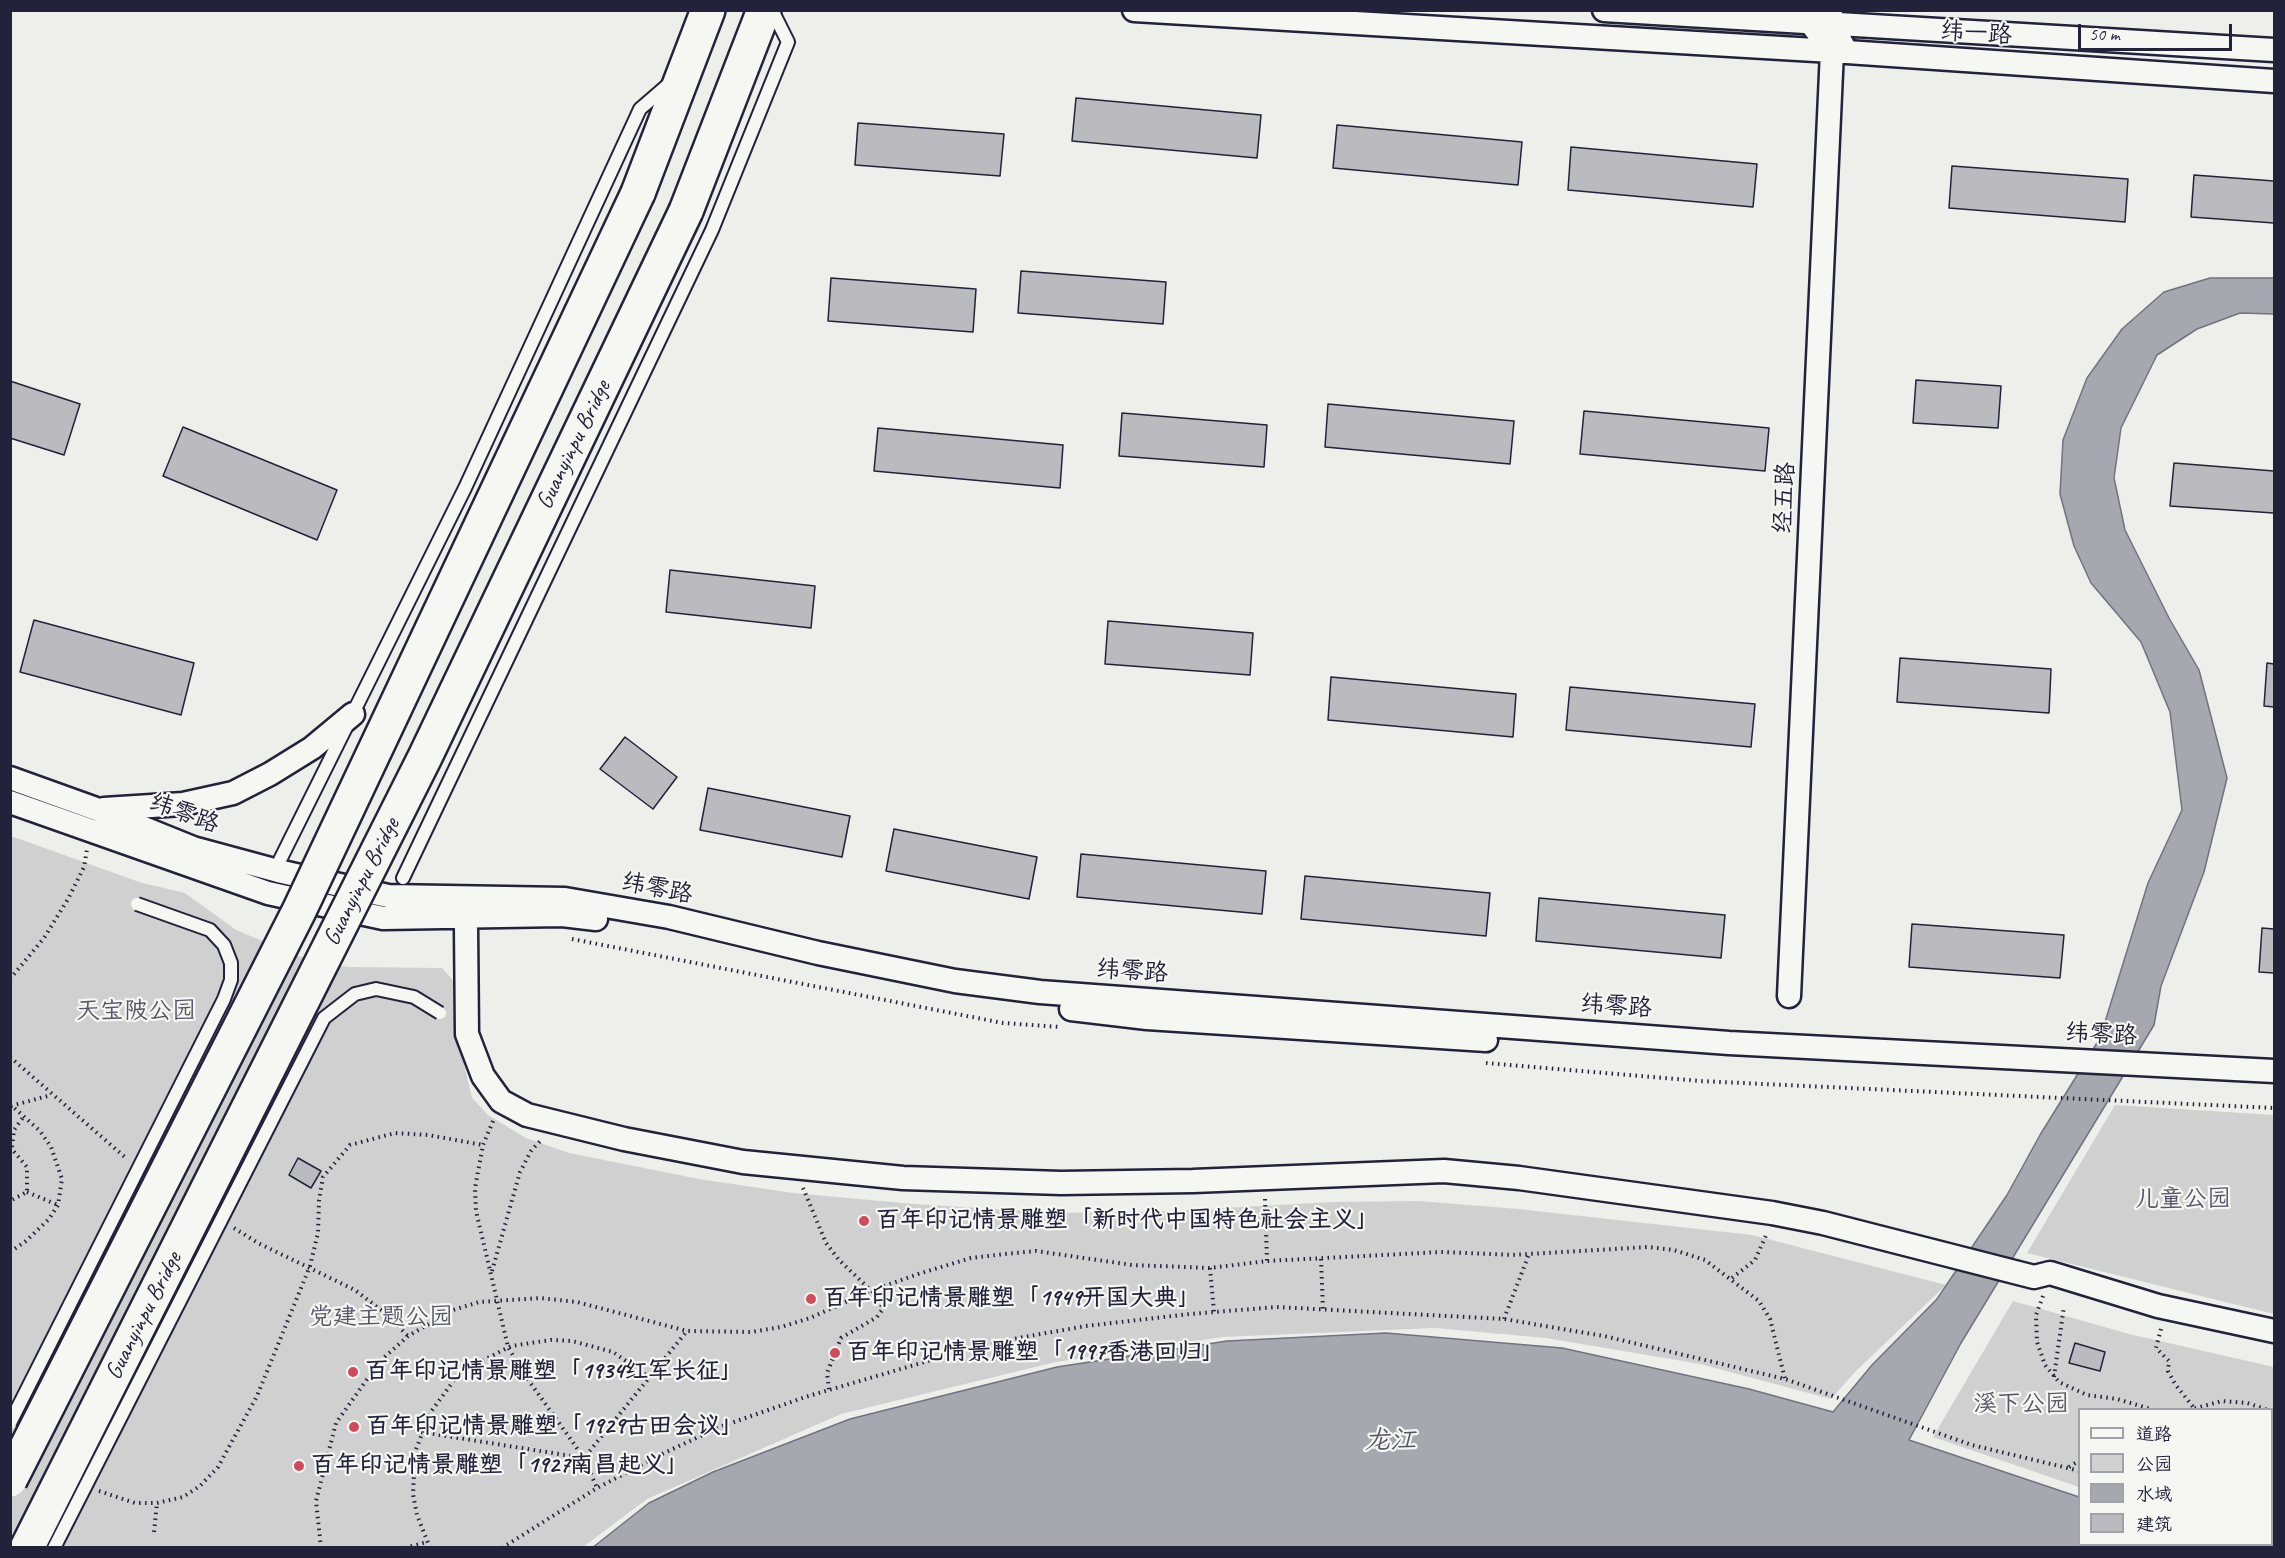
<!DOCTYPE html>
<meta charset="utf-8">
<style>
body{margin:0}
#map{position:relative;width:2285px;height:1558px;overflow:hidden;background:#eeeeeb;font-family:Caveat,"LXGW WenKai TC",sans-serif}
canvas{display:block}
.frame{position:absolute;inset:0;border:12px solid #22223b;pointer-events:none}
.legend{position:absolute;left:2078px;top:1408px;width:195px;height:138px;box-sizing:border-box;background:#f6f6f2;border:2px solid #a1a1a9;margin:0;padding:8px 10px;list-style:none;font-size:18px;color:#22223b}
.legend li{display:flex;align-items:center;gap:12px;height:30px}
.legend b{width:30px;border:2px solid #a1a1a9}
.scale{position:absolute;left:2078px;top:24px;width:154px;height:27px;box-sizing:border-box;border:3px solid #22223b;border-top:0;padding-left:8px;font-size:18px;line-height:21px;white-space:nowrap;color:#22223b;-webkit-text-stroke:4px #f6f6f2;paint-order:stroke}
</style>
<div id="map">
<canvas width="2285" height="1558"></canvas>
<div class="frame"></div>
<ul class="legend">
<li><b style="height:8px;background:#f6f6f2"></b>道路</li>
<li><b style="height:16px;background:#d0d0d1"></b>公园</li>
<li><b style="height:16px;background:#a7a7af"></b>水域</li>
<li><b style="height:16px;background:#bbbbbf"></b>建筑</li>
</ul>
<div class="scale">50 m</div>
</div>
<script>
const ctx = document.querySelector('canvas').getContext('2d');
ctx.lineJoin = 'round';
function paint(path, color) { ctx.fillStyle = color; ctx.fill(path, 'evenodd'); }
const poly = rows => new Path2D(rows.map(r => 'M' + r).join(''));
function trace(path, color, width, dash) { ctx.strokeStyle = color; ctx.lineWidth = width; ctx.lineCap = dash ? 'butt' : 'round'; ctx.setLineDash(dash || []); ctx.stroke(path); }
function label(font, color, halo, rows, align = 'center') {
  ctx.font = font + ' Caveat,"LXGW WenKai TC",sans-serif'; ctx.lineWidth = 4.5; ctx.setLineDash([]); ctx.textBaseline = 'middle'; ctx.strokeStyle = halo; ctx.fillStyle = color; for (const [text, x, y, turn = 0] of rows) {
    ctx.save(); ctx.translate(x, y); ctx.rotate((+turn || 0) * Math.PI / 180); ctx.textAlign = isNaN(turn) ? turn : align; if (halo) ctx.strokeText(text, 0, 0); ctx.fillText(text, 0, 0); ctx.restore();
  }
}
const green = poly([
 [11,836,142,883,185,893,236,930,301,957,348,967,442,968,458,986,463,1060,472,1098,488,1115,526,1138,569,1153,699,1179,793,1193,914,1204,1059,1213,1170,1211,1333,1202,1419,1201,1518,1209,1752,1235,1946,1285,1855,1372,1831,1399,1700,1364,1546,1338,1435,1328,1223,1337,1056,1362,841,1414,647,1499,583,1547,11,1548],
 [2115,1105,2274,1115,2274,1314,2027,1253],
 [2013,1301,2129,1334,2274,1367,2274,1536,2272,1535,2272,1410,2080,1410,2079,1487,1933,1437]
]);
const water = poly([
 [2210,278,2274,278,2274,314,2240,313,2197,329,2157,355,2121,428,2114,478,2125,530,2169,618,2199,670,2227,778,2204,872,2161,986,2154,1025,1961,1343,1909,1440,2079,1497,2080,1544,2255,1544,2266,1547,592,1548,649,1503,713,1472,850,1419,1057,1367,1227,1341,1386,1333,1562,1348,1749,1389,1833,1412,1872,1365,1937,1299,2007,1195,2040,1135,2100,1038,2148,883,2182,810,2170,712,2141,642,2091,583,2074,546,2060,494,2063,440,2087,378,2122,329,2164,292,2210,278]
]);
const building = poly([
 [1076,98,1261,115,1257,158,1072,141,1076,98],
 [858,123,1004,134,1000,176,855,165,858,123],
 [1337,125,1522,142,1518,185,1333,168,1337,125],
 [1571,147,1757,164,1753,207,1568,190,1571,147],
 [1952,166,2128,179,2125,222,1949,208,1952,166],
 [2194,175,2274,181,2274,223,2191,217,2194,175],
 [1021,271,1166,282,1163,324,1018,313,1021,271],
 [831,278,976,289,973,332,828,321,831,278],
 [1916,380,2001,386,1998,428,1913,423,1916,380],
 [10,381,80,404,64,455,10,438,10,381],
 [1328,404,1514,421,1510,464,1325,447,1328,404],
 [1584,411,1769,428,1765,471,1580,454,1584,411],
 [1122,413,1267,425,1264,467,1119,456,1122,413],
 [183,427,337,490,317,540,163,476,183,427],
 [878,428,1063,445,1060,488,874,471,878,428],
 [2174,463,2274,471,2274,513,2170,506,2174,463],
 [670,570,815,586,811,628,666,612,670,570],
 [34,620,194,663,181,715,20,672,34,620],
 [1108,621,1253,633,1250,675,1105,664,1108,621],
 [1900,658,2051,669,2049,713,1897,702,1900,658],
 [2267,663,2274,664,2274,707,2264,706,2267,663],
 [1331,677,1516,694,1513,737,1328,720,1331,677],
 [1570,687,1755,704,1751,747,1566,730,1570,687],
 [625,737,677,777,653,809,600,769,625,737],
 [708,788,850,816,842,857,700,830,708,788],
 [894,829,1037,857,1029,899,886,871,894,829],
 [1081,854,1266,871,1262,914,1077,897,1081,854],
 [1305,876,1490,893,1486,936,1301,919,1305,876],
 [1539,898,1725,915,1721,958,1536,941,1539,898],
 [1912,924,2064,935,2060,978,1909,967,1912,924],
 [2262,928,2274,929,2274,973,2259,972,2262,928],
 [298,1158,321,1171,311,1188,289,1175,298,1158],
 [2075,1343,2105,1352,2100,1371,2069,1363,2075,1343]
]);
const path = poly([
 [572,939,1003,1023,1060,1027],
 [10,979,44,938,68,899,84,867,87,849],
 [10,1057,127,1159],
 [1486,1063,1700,1081,2274,1108],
 [11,1106,51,1095],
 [493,1121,483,1145,475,1188,476,1211,508,1347,524,1374,584,1458,597,1488],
 [10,1147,27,1167,27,1192,10,1201],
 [12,1147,14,1130,24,1116],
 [803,1188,826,1243,839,1260,881,1300,882,1310,877,1317,841,1338,827,1373,829,1390],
 [27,1192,58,1205],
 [1265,1199,1267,1261],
 [234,1228,258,1243,355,1290,386,1314,408,1336],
 [10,1252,26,1241,49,1219,58,1205,62,1179,51,1147,40,1131,12,1106],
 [1321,1259,1323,1310],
 [1210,1268,1214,1312],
 [492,1271,520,1172,531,1151,541,1140],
 [1732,1278,1755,1260,1767,1233],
 [2043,1296,2036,1315,2037,1342,2045,1365,2059,1382,2087,1395,2117,1399,2154,1410],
 [1504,1319,1529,1254],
 [2161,1329,2156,1348,2169,1361,2168,1371,2175,1384,2194,1408],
 [2054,1377,2064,1306],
 [2189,1410,2222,1401,2247,1403,2268,1410],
 [2272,1411,2274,1412],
 [421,1432,584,1458,687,1331],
 [2069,1467,2080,1460],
 [99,1491,135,1503,157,1503,183,1497,200,1486,218,1467,257,1396,310,1266,318,1233,319,1200,323,1177,350,1145,395,1133,428,1135,483,1145],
 [154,1532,157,1503],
 [2272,1533,2274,1534],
 [321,1548,316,1501,336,1423,380,1361,408,1336,453,1310,479,1302,540,1298,577,1302,687,1331,751,1332,781,1327,810,1318,870,1291,918,1274,971,1258,1005,1254,1036,1251,1132,1265,1210,1268,1267,1261,1441,1252,1512,1255,1648,1247,1674,1250,1705,1260,1759,1301,1770,1319,1785,1379],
 [405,1548,427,1542],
 [430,1548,417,1515,413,1494,415,1452,430,1413,455,1379,472,1366,511,1346,551,1340,572,1341,613,1352,649,1377],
 [502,1548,597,1488,662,1454,720,1427,805,1397,952,1354,1018,1338,1086,1326,1190,1314,1277,1307,1504,1319,1604,1336,1785,1379,1972,1445,2080,1471]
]);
const lane = poly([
 [280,860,465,488,640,109,670,83],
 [403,878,712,230,788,42,772,10]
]);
const street = poly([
 [1134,10,1832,51,2274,81],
 [1604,10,2274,50],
 [1831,10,1830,22,1845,49],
 [10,778,99,810,193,848,278,871,388,896,565,899,669,917,818,953,955,981,1040,992,1729,1043,2274,1071],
 [10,802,268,893,383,918,562,915,596,919],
 [104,809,183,804,233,793,270,774,312,748,353,714],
 [466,927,467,1034,483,1076,501,1101,527,1115,624,1139,743,1162,903,1178,1061,1183,1193,1181,1444,1171,1519,1178,1772,1213,1823,1223,2034,1277,2050,1273,2158,1306,2274,1331],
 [1789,996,1832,51,1809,21,1810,10],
 [1071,1009,1147,1018,1486,1040]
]);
const primary = poly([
 [638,193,708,10],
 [686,211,764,10]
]);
const laneBridge = poly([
 [10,1423,224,999,231,980,231,963,224,945,210,930,137,904],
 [54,1548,324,1018,355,994,376,989,414,997,440,1013]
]);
const primaryBridge = poly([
 [10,1480,299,911,638,193],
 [27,1548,425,757,686,211]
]);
const markers = [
 [864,1221,6,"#d1495b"],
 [811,1299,6,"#d1495b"],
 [835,1353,6,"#d1495b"],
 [353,1372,6,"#d1495b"],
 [354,1427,6,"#d1495b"],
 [299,1466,6,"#d1495b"]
];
const streetNames = [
 ["纬一路",1976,34,4],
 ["Guanyinpu Bridge",574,445,-64],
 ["经五路",1785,498,-87],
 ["纬零路",184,814,20],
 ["Guanyinpu Bridge",362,882,-63],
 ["纬零路",657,889,11],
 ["纬零路",1132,972,4],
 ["纬零路",1616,1007,4],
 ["纬零路",2101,1035,3],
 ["Guanyinpu Bridge",144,1316,-63]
];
const parkNames = [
 ["天宝陂公园",136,1012],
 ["儿童公园",2183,1200],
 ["党建主题公园",381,1318],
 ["溪下公园",2021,1405]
];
const poiNames = [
 ["百年印记情景雕塑「新时代中国特色社会主义」",876,1221],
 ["百年印记情景雕塑「1949开国大典」",823,1299],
 ["百年印记情景雕塑「1997香港回归」",847,1353],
 ["百年印记情景雕塑「1934红军长征」",365,1372],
 ["百年印记情景雕塑「1929古田会议」",366,1427],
 ["百年印记情景雕塑「1927南昌起义」",311,1466]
];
const waterNames = [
 ["龙江",1390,1441]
];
paint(green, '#d0d0d1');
paint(water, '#a7a7af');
trace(water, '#727281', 1.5);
paint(building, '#bbbbbf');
trace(building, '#22223b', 1.5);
trace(lane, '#22223b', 16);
trace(street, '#22223b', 27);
trace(primary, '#22223b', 38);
trace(path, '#22223b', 4, [1.5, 4.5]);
trace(lane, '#f6f6f2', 12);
trace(street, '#f6f6f2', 22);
trace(primary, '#f6f6f2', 33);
trace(laneBridge, '#22223b', 16, []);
trace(primaryBridge, '#22223b', 38, []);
trace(laneBridge, '#f6f6f2', 12);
trace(primaryBridge, '#f6f6f2', 33);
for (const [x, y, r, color] of markers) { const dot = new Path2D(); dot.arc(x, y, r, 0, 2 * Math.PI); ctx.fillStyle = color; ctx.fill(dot); trace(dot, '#f6f6f2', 2); }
label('24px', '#22223b', '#f6f6f2', streetNames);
label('24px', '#565668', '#f6f6f2', parkNames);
label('bold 24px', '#22223b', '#f6f6f2', poiNames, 'left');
label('italic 26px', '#575769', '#f6f6f2', waterNames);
</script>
